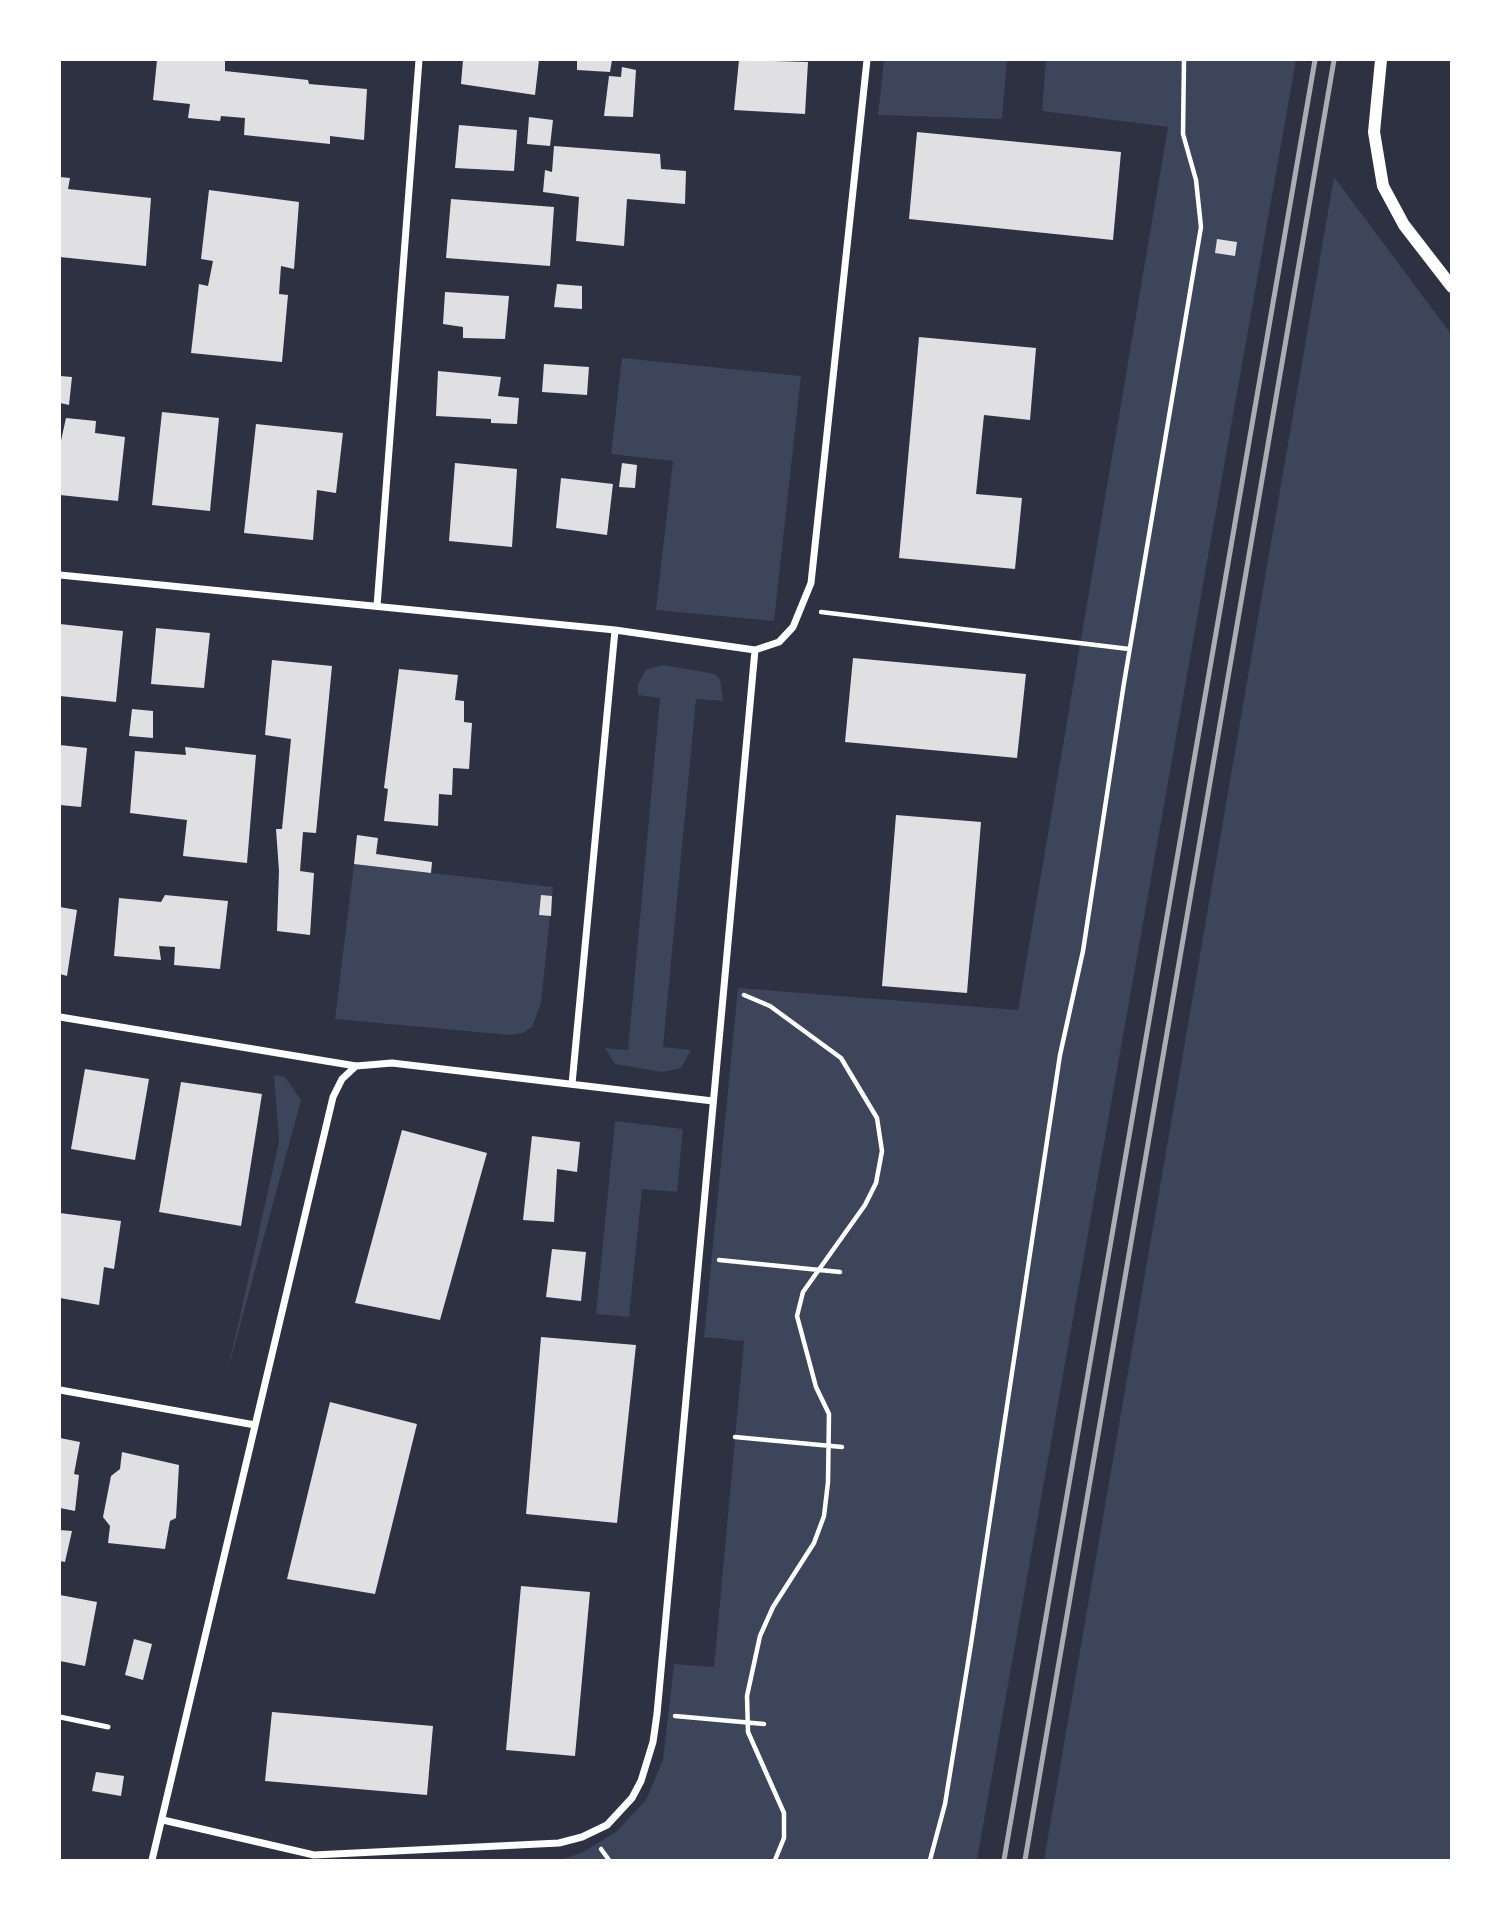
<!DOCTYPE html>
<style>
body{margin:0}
#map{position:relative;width:1511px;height:1920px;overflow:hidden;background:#2d3142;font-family:Quicksand,sans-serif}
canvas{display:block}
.frame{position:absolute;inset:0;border:61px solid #fff;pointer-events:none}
</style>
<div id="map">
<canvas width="1511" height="1920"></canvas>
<div class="frame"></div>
</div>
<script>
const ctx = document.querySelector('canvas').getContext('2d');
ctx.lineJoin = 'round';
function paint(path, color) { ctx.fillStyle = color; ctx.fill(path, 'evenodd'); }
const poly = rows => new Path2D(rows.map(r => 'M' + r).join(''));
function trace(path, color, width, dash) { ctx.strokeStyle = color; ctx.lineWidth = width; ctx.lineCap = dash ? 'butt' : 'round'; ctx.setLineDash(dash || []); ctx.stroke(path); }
const green = poly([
 [884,60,1007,60,1002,119,878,115],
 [1046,60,1296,60,977,1860,561,1860,583,1852,616,1832,646,1800,663,1760,674,1664,714,1667,744,1341,704,1337,738,988,1018,1010,1168,127,1042,111],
 [1334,177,1451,334,1451,1860,1044,1860],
 [622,358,801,376,774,621,656,610,673,461,611,454],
 [663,665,715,674,720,679,723,701,696,699,663,1047,691,1050,681,1068,662,1072,615,1064,605,1048,628,1050,660,698,638,695,638,684,646,670],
 [354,864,553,887,541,1003,532,1027,523,1033,510,1035,335,1019],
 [274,1075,285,1077,301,1100,227,1374,279,1142],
 [615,1121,683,1129,677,1192,642,1189,629,1317,596,1314]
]);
const building = poly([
 [157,60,225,60,225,71,308,80,309,84,367,89,364,140,330,136,330,144,244,135,245,118,221,116,220,121,188,118,190,104,153,100],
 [463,60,539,60,535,95,461,84],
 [577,60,612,60,610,72,577,70],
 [739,60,808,62,805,114,734,110],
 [622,67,636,70,633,117,604,116,609,76,621,77],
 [529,117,553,120,550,146,527,144],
 [459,125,517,130,514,171,455,168],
 [917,132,1121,152,1113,240,909,219],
 [554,146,660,154,661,169,686,171,685,204,627,199,624,246,576,241,579,197,543,192,545,170,552,172],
 [60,177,70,178,68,189,151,198,146,266,60,257],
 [209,190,299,202,294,269,281,266,279,294,288,295,282,362,191,353,199,284,208,286,213,261,201,259],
 [451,199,554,207,550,266,446,258],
 [1217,239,1237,242,1235,256,1215,253],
 [557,284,582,286,582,309,554,307],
 [445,292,509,296,505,339,463,338,463,327,443,324],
 [919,337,1036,348,1030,420,984,415,976,494,1022,498,1015,569,899,558],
 [544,364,589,367,587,395,542,392],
 [438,371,501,377,498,396,519,398,517,424,491,423,491,419,436,416],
 [60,376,72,377,69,405,60,403],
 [162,412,219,418,210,511,152,505],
 [66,418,96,421,95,433,125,437,118,501,60,495,60,445],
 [256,424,343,433,336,493,317,490,313,540,244,533],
 [455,463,517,469,512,547,449,541],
 [622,463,637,465,635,488,619,487],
 [561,478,613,484,607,535,556,528],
 [60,624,123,631,116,702,60,696],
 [156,628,210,633,204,688,151,684],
 [853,658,1026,674,1017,758,845,742],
 [272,660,332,666,316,833,303,832,300,871,314,873,310,935,277,931,279,871,276,829,282,829,291,739,265,735],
 [399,669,458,675,455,700,464,701,464,722,472,723,469,769,453,768,452,795,439,794,438,826,384,821,388,789,384,788],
 [132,709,153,711,153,738,129,736],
 [60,745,87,748,81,807,60,805],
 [185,747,256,755,247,863,183,856,187,820,130,813,135,751,186,755],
 [896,815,981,822,967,993,882,986],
 [357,835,378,838,376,854,432,862,431,873,354,864],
 [165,895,228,901,220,969,174,965,175,947,159,946,161,960,114,956,119,898,161,902],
 [541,895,552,896,551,916,539,915],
 [60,907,77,910,67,976,60,974],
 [85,1069,149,1079,135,1160,71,1149],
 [181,1082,262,1094,241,1226,159,1212],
 [402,1130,487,1153,440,1320,355,1303],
 [532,1136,580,1142,577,1172,557,1169,554,1222,523,1220],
 [60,1213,121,1221,114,1269,104,1267,99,1305,60,1298],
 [552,1249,586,1252,581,1301,546,1297],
 [541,1337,636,1345,617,1523,526,1514],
 [330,1402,417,1424,375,1594,287,1579],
 [60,1438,80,1442,74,1474,79,1475,75,1511,60,1508],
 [122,1452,179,1465,176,1518,170,1521,165,1549,108,1543,110,1526,103,1517,111,1476,120,1469],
 [60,1530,72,1531,65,1562,60,1561],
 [521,1586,590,1592,575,1756,506,1750],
 [60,1595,97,1602,85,1666,60,1661],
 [134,1639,152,1644,143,1680,125,1675],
 [272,1712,433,1726,427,1795,265,1781],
 [96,1772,124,1776,121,1796,92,1791]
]);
const path = poly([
 [821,612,1129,649],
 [744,995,770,1006,841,1058,877,1118,882,1151,876,1183,865,1205,803,1292,797,1316,816,1387,829,1414,828,1482,824,1516,814,1543,773,1607,760,1636,747,1696,748,1732,784,1813,784,1838,775,1860],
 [719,1260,840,1272],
 [735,1437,842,1447],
 [675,1716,764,1724],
 [601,1849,609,1860],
 [930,1860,945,1804,971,1644,1060,1055,1083,951,1124,683,1201,227,1196,180,1183,134,1184,60]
]);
const service = poly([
 [60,1717,108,1727]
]);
const minor = poly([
 [60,575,615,630,755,650,779,642,793,627,811,583,867,60],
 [377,606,419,60],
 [60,1017,356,1066,392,1063,713,1101],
 [572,1084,615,630],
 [60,1390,255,1425],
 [163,1820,314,1855,559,1843,582,1837,607,1825,632,1798,641,1781,653,1742,657,1714,755,650],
 [152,1860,333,1097,342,1079,356,1066]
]);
const tertiary = poly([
 [1381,60,1374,132,1383,186,1404,225,1452,287]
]);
const rail = poly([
 [1004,1860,1315,60],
 [1025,1860,1334,60]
]);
paint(green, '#3c4559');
paint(building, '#e0e0e3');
trace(path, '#fff', 4.5);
trace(service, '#fff', 5);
trace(minor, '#fff', 7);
trace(tertiary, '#fff', 12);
trace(rail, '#abadb3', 5);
</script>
